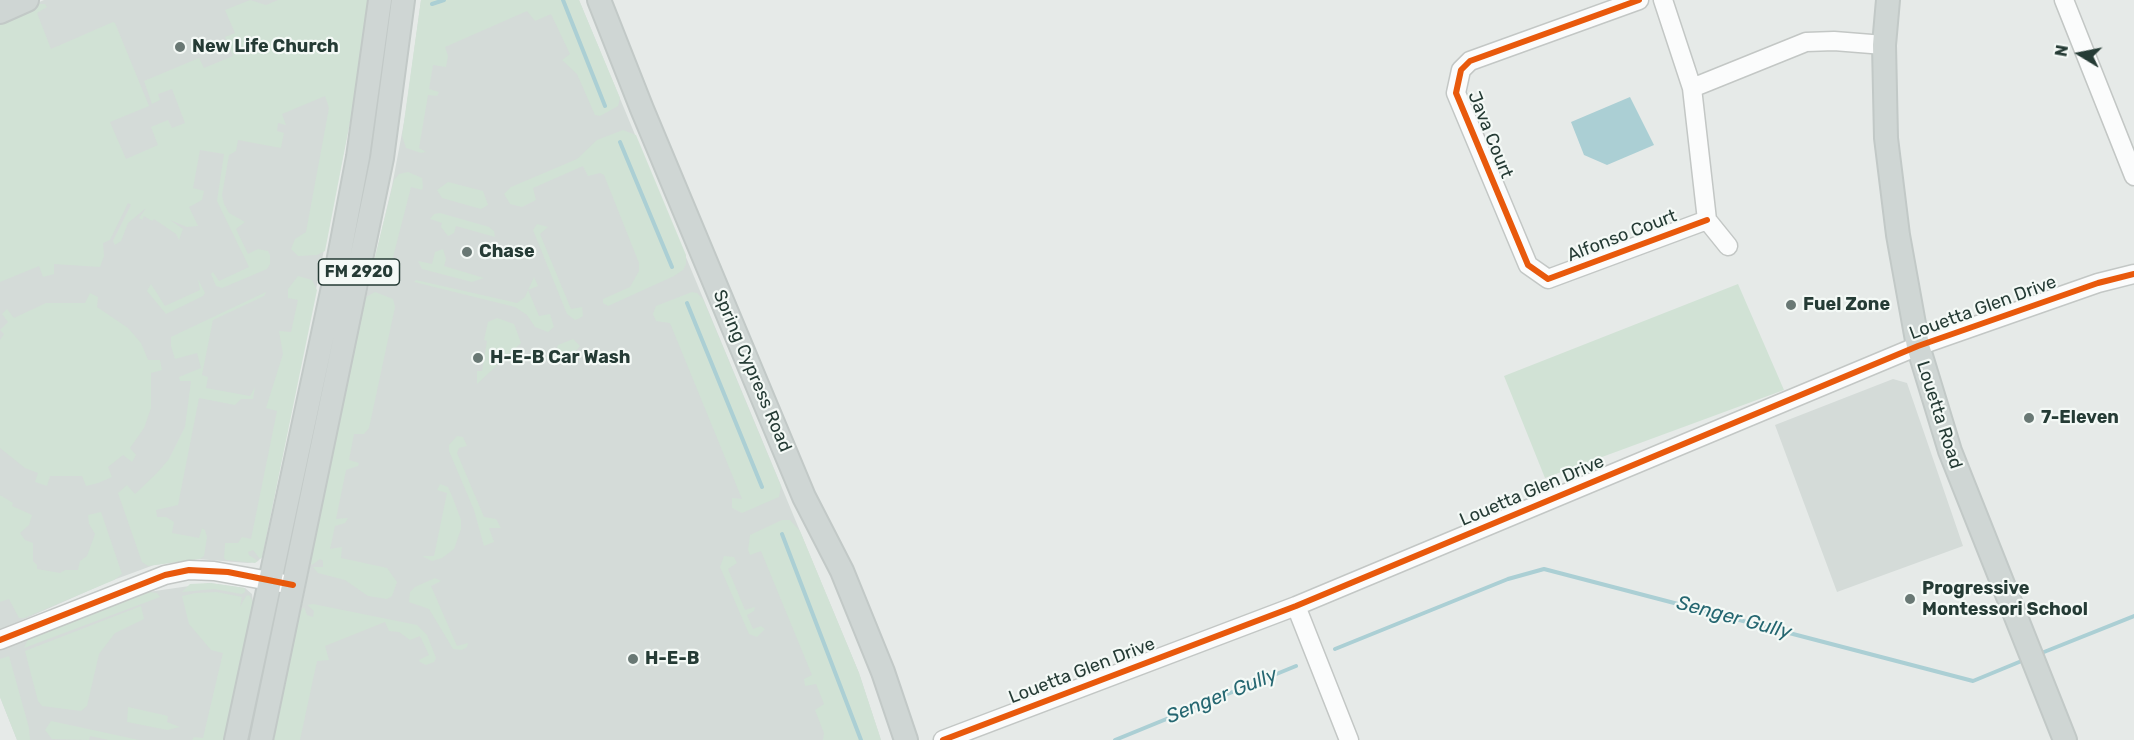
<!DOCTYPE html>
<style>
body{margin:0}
#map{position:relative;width:2134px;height:740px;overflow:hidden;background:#e6eae8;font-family:Rubik,sans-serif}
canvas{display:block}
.north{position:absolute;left:2050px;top:24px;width:60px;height:60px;-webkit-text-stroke:4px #f4f9f6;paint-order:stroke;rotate:280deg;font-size:16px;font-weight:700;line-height:24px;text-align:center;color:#253b35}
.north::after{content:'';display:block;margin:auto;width:21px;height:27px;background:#253b35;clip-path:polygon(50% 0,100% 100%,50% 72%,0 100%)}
</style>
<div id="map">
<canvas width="2134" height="740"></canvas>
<div class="north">N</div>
</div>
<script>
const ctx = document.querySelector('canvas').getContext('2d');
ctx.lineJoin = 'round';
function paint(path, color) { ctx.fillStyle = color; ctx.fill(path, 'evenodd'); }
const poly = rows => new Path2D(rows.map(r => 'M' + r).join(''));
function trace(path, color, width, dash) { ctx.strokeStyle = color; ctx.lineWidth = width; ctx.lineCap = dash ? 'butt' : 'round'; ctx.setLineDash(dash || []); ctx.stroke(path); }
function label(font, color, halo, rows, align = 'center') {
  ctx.font = font + ' Rubik,sans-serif'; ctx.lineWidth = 4.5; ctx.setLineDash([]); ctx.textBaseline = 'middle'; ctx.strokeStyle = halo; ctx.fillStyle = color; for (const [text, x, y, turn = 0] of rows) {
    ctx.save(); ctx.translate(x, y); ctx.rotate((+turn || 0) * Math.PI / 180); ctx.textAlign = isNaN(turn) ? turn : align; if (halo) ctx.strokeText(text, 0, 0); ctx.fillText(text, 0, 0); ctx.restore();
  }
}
const built = poly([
 [44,0,368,0,355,96,262,557,258,561,248,563,197,559,154,565,108,582,0,630,0,19],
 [421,0,579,0,859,673,881,740,274,740,361,319,392,186,405,117],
 [1893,379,1907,383,1963,546,1837,592,1775,425],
 [210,583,245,588,252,594,253,602,224,740,17,740,0,697,0,649,148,592]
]);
const green = poly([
 [250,0,266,5,278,0,368,0,355,96,325,251,317,255,298,256,291,249,295,239,306,232,329,108,325,96,282,114,286,125,278,123,277,131,284,133,281,148,238,140,236,151,229,155,222,195,224,204,229,213,245,222,236,229,248,254,258,249,268,251,270,255,270,264,267,269,222,288,216,286,211,274,213,272,219,281,249,267,217,201,224,154,200,150,193,188,204,191,202,200,189,207,198,226,187,227,170,220,183,229,179,240,176,234,154,219,152,221,144,216,142,220,139,218,146,208,128,223,121,241,115,245,113,241,131,205,128,203,110,240,103,243,104,256,100,267,54,264,54,274,43,277,39,266,0,282,0,19,35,4,45,4,47,7,37,13,51,49,113,22,115,23,149,106,110,122,126,159,158,145,151,127,168,120,172,128,185,123,172,89,158,94,160,100,152,104,144,81,199,58,204,68,233,56,225,37,235,33,225,10],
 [421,0,579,0,620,98,618,106,600,116,595,115,577,74,562,60,570,54,551,14,535,21,527,11,445,47,448,56,446,67,433,65,429,89,439,92,437,96,428,95,419,148,426,152,421,153,406,148,402,136],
 [623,130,636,135,686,255,686,264,683,270,674,276,608,306,603,303,603,299,630,287,639,271,639,263,604,175,600,173,588,176,583,166,533,188,536,200,522,207,510,204,504,194,511,187,577,159,597,140],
 [408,172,422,178,423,187,422,190,411,187,392,261,401,266,397,273,391,274,379,271,374,261,394,180,399,174],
 [448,182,483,191,488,205,481,209,442,198,437,190],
 [440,213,489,227,494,231,495,237,456,226,454,233,448,236,441,227,442,223,430,219,434,214],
 [537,224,548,227,540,234,571,309,582,307,583,316,580,318,575,320,567,314,533,230],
 [443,249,446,259,444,266,484,278,472,282,422,269,418,261,432,264,435,252],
 [298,276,312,280,317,290,262,557,260,559,253,550,248,552,249,555,258,561,255,563,226,560,224,558,225,543,238,543,242,537,251,539,277,411,266,408,283,354,279,331,291,332,298,300,288,298,288,289],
 [534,277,538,286,528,290,539,316,550,314,554,327,548,332,535,327,527,315,515,307,414,282,416,280,517,303,525,297],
 [198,279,205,293,203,296,166,314,147,291,151,284,165,306,200,290],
 [1738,284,1784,390,1545,478,1504,376],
 [266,292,264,296,213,320,202,375,208,377,206,388,250,396,255,387,253,399,241,399,235,405,199,398,178,505,156,510,157,517,166,517,174,522,172,533,199,538,202,528,205,530,207,537,204,556,200,559,148,566,142,562,118,493,127,485,135,494,157,473,169,459,185,427,191,381,180,381,179,377,201,368,197,353,175,359,171,346,171,337],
 [375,292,393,299,395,307,369,428,364,434,354,434,349,460,359,463,358,466,346,470,336,519,348,518,345,523,335,526,330,549,342,547,341,558,387,568,397,582,392,596,387,599,368,596,345,580,318,573,313,567,323,567,323,561,320,559,312,565,310,561,366,297],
 [692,292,697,293,703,299,781,486,779,497,742,513,732,508,732,498,742,499,670,323,656,321,653,314,656,306],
 [90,293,98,297,97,307,128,328,141,343,148,360,160,360,162,370,151,373,151,408,144,428,130,448,136,455,132,462,123,455,108,467,112,477,98,483,86,486,82,476,50,476,47,486,35,482,38,473,25,468,0,448,0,340,4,334,0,330,8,322,2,314,7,309,14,318,46,303,85,303],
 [497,318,514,324,521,343,477,384,477,371,482,371,487,341,484,340,488,322],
 [573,339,580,346,564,366,556,350,558,345],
 [457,436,463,437,467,446,459,448,457,453,484,517,496,519,501,528,489,528,494,542,484,546,474,510,449,451,449,445],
 [440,484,448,487,452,496,461,520,461,529,454,549,442,558,432,561,422,556,434,556,447,493,437,490],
 [0,495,13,503,12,506,32,515,29,525,20,533,25,540,33,543,33,561,37,565,37,569,60,573,65,570,78,570,80,561,87,556,95,534,89,524,88,515,101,512,122,574,114,580,24,618,19,618,9,599,0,602],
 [782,520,790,520,800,531,859,673,881,740,823,740,824,733,815,710,824,704,816,684,805,686,804,679,812,675,761,551,750,555,748,550,750,535],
 [724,556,734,557,737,563,728,569,745,610,755,607,754,611,747,615,753,629,761,626,765,629,757,637,749,634,720,567],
 [435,578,441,581,431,586,457,646,468,643,467,647,462,650,453,649,429,609,409,602,410,592,415,587],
 [210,583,245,588,245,592,242,594,214,589,182,592,190,584],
 [148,592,157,593,160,597,24,648,28,639],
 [217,592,242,597,240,607,246,596,249,595,253,602,224,740,192,740,194,737,203,738,223,653,211,650,189,624,182,596,196,593],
 [313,604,417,625,427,635,436,658,434,662,426,665,420,662,419,660,429,655,420,636,410,640,399,632,389,631,385,622,325,646,329,660,317,661,300,740,274,740,300,612,304,607,307,615,313,617,314,611,307,605],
 [141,606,144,619,115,633,99,654,87,706,81,711,42,706,38,701,25,651],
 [9,656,29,728,30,740,17,740,0,697,0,659],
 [128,707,168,716,167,722,180,727,167,730,127,722],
 [51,721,139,740,109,740,90,736,89,740,52,739,45,730]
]);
const water = poly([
 [1630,97,1654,145,1607,165,1584,155,1571,122]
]);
const stream = poly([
 [563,0,605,106],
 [432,4,444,0],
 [620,142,672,267],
 [687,303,762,487],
 [782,534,861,740],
 [1335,649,1508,579,1544,569,1973,681,2024,660],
 [2039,654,2134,616],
 [1115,740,1296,666]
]);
const minor = poly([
 [1639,0,1470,61,1461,70,1456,93,1528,265,1548,279,1707,220],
 [1663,0,1692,88,1707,220,1728,246],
 [2064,0,2134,176],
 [1692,88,1806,42,1834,41,1884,45],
 [1296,606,1349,740],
 [0,640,165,575,189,570,214,571,281,583],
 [943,740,1296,606,1918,346,2098,283,2134,274]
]);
const major = poly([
 [599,0,642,109,804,497,842,571,883,672,906,740],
 [1888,0,1884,45,1886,138,1898,235,1918,346,1950,451,2065,740],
 [0,12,27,0],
 [236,740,336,273,358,157,380,0],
 [261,740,382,158,403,0]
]);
const cycleway = poly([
 [1639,0,1470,61,1461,70,1456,93,1528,265,1548,279,1707,220],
 [0,640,165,575,189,570,228,572,293,585],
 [943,740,1296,606,1918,346,2098,283,2134,274]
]);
const markers = [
 [180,47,6,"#697874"],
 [467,252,6,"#697874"],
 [1791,305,6,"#697874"],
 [478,358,6,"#697874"],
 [2029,418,6,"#697874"],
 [1910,599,6,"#697874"],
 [633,659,6,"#697874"]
];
const shields = [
 [359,272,81]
];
const shieldNames = [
 ["FM 2920",359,272]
];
const poiNames = [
 ["New Life Church",192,47],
 ["Chase",479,252],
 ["Fuel Zone",1803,305],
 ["H-E-B Car Wash",490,358],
 ["7-Eleven",2041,418],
 ["Progressive",1922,589],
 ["Montessori School",1922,610],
 ["H-E-B",645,659]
];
const streetNames = [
 ["Java Court",1490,135,68],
 ["Alfonso Court",1622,236,-21],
 ["Louetta Glen Drive",1983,308,-20],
 ["Spring Cypress Road",752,371,67],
 ["Louetta Road",1939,415,72],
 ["Louetta Glen Drive",1532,491,-23],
 ["Louetta Glen Drive",1082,671,-21]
];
const waterNames = [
 ["Senger Gully",1734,618,15],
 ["Senger Gully",1222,696,-22]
];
paint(built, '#d4dbd8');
paint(green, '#d1e2d5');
paint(water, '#abcfd4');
trace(stream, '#abcfd4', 4);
trace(minor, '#c3c7c5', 21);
trace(major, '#c2c9c7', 26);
trace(minor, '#fbfcfc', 18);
trace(major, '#cfd6d4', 22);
trace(cycleway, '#e8590c', 6);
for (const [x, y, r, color] of markers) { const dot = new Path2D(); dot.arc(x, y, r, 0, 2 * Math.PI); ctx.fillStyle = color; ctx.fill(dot); trace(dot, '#f4f9f6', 2); }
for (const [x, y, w] of shields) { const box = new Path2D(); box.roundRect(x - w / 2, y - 13, w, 26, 4.5); ctx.fillStyle = '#f4f9f6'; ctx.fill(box); trace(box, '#253b35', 1.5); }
label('bold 16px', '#253b35', null, shieldNames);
label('bold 18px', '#253b35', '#f4f9f6', poiNames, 'left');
label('18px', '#253b35', '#f4f9f6', streetNames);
label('italic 20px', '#256771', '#f4f9f6', waterNames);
</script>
